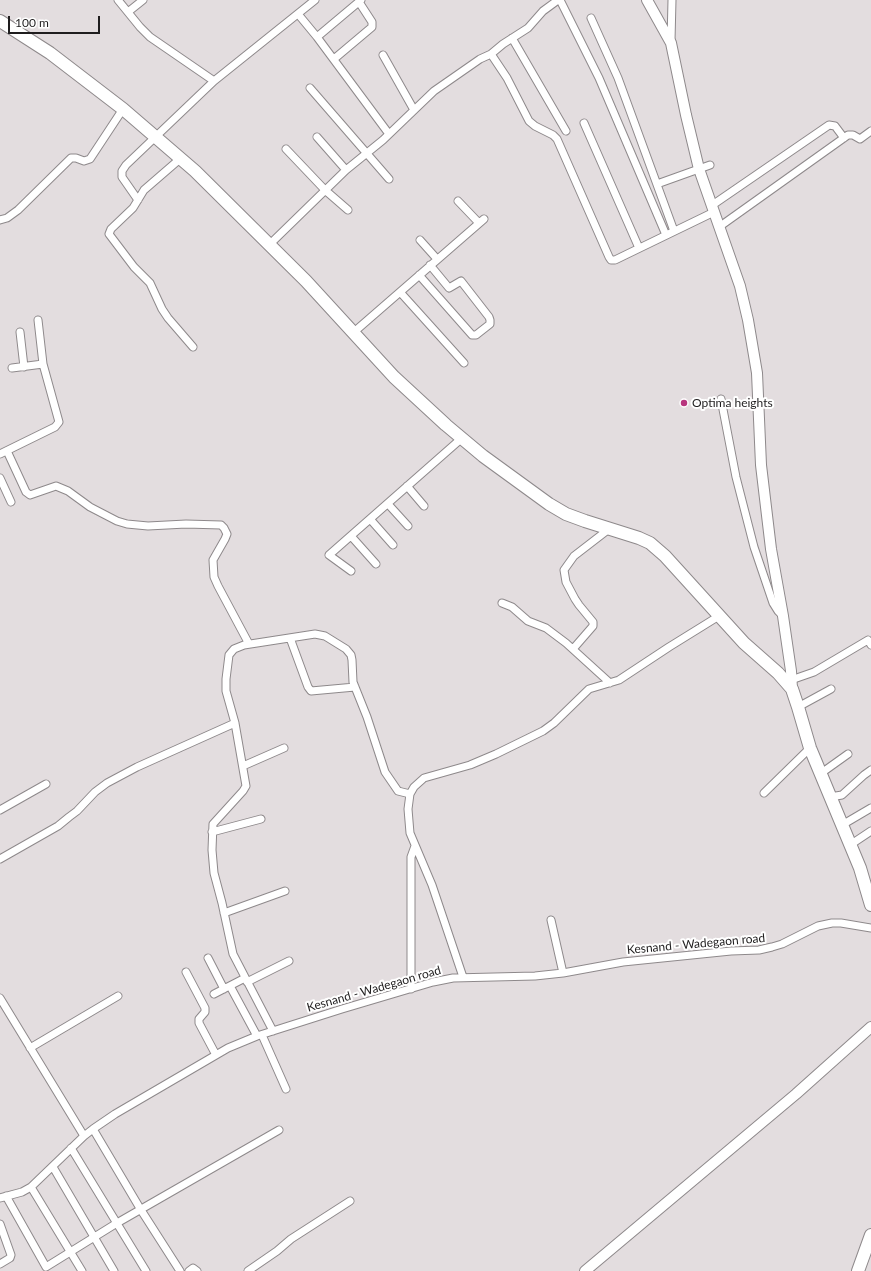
<!DOCTYPE html>
<style>
body{margin:0}
#map{position:relative;width:871px;height:1271px;overflow:hidden;background:#e3dddf;font-family:Lato,sans-serif}
canvas{display:block}
.scale{position:absolute;left:8px;top:16px;width:92px;height:18px;box-sizing:border-box;border:2px solid #1f1d1e;border-top:0;padding-left:5px;font-size:12px;line-height:14px;white-space:nowrap;color:#1f1d1e;-webkit-text-stroke:3px #fff;paint-order:stroke}
</style>
<div id="map">
<canvas width="871" height="1271"></canvas>
<div class="scale">100 m</div>
</div>
<script>
const ctx = document.querySelector('canvas').getContext('2d');
ctx.lineJoin = 'round';
const poly = rows => new Path2D(rows.map(r => 'M' + r).join(''));
function trace(path, color, width, dash) { ctx.strokeStyle = color; ctx.lineWidth = width; ctx.lineCap = dash ? 'butt' : 'round'; ctx.setLineDash(dash || []); ctx.stroke(path); }
function label(font, color, halo, rows, align = 'center') {
  ctx.font = font + ' Lato,sans-serif'; ctx.lineWidth = 4; ctx.setLineDash([]); ctx.textBaseline = 'middle'; ctx.strokeStyle = halo; ctx.fillStyle = color; for (const [text, x, y, turn = 0] of rows) {
    ctx.save(); ctx.translate(x, y); ctx.rotate((+turn || 0) * Math.PI / 180); ctx.textAlign = isNaN(turn) ? turn : align; if (halo) ctx.strokeText(text, 0, 0); ctx.fillText(text, 0, 0); ctx.restore();
  }
}
const street = poly([
 [118,0,140,27,150,37,214,81],
 [560,0,599,78,666,235],
 [128,12,143,0],
 [298,14,317,37,389,134],
 [591,18,618,78,674,231],
 [317,37,361,0],
 [512,38,566,131],
 [671,41,672,0],
 [491,54,507,78,529,121,535,126,553,135,557,139,609,257,611,260,615,260,714,212],
 [383,55,414,110],
 [334,59,372,27,372,22,359,2],
 [310,88,389,179],
 [584,123,639,248],
 [317,137,346,170],
 [286,149,325,190,348,210],
 [181,158,144,190,133,208,111,229,109,234,134,267,150,283,162,309,168,318,193,347],
 [657,184,710,165],
 [138,200,122,177,122,171,126,165,214,81,315,0],
 [458,201,479,223],
 [711,206,829,125,835,126,844,138],
 [0,220,7,218,18,210,71,158,76,158,84,161,90,159,123,109],
 [719,227,848,135,853,135,860,139,871,131],
 [420,240,437,259],
 [269,245,346,170,383,140,434,91,480,59,491,54,503,44,528,28,543,11,558,0],
 [419,275,472,335,476,335,490,324,490,320,489,317,461,281,449,288,430,265],
 [400,292,464,363],
 [20,332,24,367],
 [354,332,484,219],
 [12,368,43,364],
 [721,399,736,477,754,547,773,603,778,611,782,615],
 [7,451,26,492,30,495,56,486,68,491,90,507,117,521,127,524,148,526,186,524,221,525,224,528,227,534,225,539,213,560,214,577,218,586,249,644],
 [0,454,55,427,59,422,43,364,38,320],
 [0,478,11,502],
 [407,486,424,506],
 [388,504,408,526],
 [370,519,393,545],
 [351,536,376,564],
 [351,571,329,555,462,438],
 [502,603,512,607,528,621,546,628,566,643,610,683],
 [290,638,308,687,311,691,355,687],
 [573,649,593,626,593,622,579,605,575,599,566,582,564,570,574,556,609,529],
 [791,680,814,672,868,640,871,645],
 [798,707,831,689],
 [243,766,284,748],
 [820,774,848,754],
 [764,793,810,748],
 [830,797,842,795,864,775,871,770],
 [0,810,46,784],
 [842,825,871,808],
 [212,832,261,819],
 [850,845,871,831],
 [0,859,58,826,69,817,77,811,95,792,107,783,137,767,235,723],
 [224,913,285,891],
 [551,920,563,973],
 [208,958,224,989],
 [186,972,205,1008,205,1012,199,1019,199,1023,216,1055],
 [463,977,432,885,410,833,408,809,410,794,414,787,424,778,470,765,496,754,543,731,554,723,589,689,619,680,669,647,719,616],
 [247,982,289,961],
 [230,986,257,1036],
 [411,989,411,857,415,846],
 [214,994,245,978],
 [0,998,84,1136],
 [273,1031,233,954,222,903,214,873,212,850,213,824,243,791,246,786,235,723,226,691,226,679,229,655,234,649,244,645,315,634,325,636,346,649,351,655,352,660,353,682,367,717,385,772,398,791,410,794],
 [262,1035,286,1089],
 [30,1048,118,996],
 [93,1129,141,1210,180,1271],
 [71,1148,146,1271],
 [53,1167,114,1271],
 [31,1187,82,1271],
 [6,1196,46,1267,117,1223,279,1130],
 [0,1198,22,1192,31,1187,84,1136,93,1129,115,1114,228,1048,257,1036,342,1009,433,982,453,978,535,976,563,973,623,962,731,951,759,950,772,947,782,944,818,926,832,923,841,923,871,928],
 [0,1224,11,1255,10,1258,0,1264],
 [189,1271,193,1268,197,1271],
 [248,1271,277,1251,291,1239,350,1201]
]);
const secondary = poly([
 [647,0,671,43,686,115,699,169,740,286,748,320,757,373,761,465,771,549,783,616,791,671,792,689],
 [585,1271,796,1094,871,1027]
]);
const highway = poly([
 [0,21,50,53,123,109,195,171,306,281,394,377,446,425,483,456,549,504,566,514,585,521,639,538,650,543,665,556,744,643,778,673,792,689,798,707,810,748,860,868,871,905],
 [858,1271,871,1235]
]);
const markers = [
 [684,403,4,"#b8357e"]
];
const poiNames = [
 ["Optima heights",692,403]
];
const streetNames = [
 ["Kesnand - Wadegaon road",696,944,-5],
 ["Kesnand - Wadegaon road",374,989,-16]
];
trace(street, '#8e898b', 9);
trace(secondary, '#8e898b', 12);
trace(highway, '#8e898b', 14);
trace(street, '#fff', 7);
trace(secondary, '#fff', 10);
trace(highway, '#fff', 12);
for (const [x, y, r, color] of markers) { const dot = new Path2D(); dot.arc(x, y, r, 0, 2 * Math.PI); ctx.fillStyle = color; ctx.fill(dot); trace(dot, '#fff', 1.5); }
label('12px', '#1f1d1e', '#fff', poiNames, 'left');
label('12px', '#1f1d1e', '#fff', streetNames);
</script>
